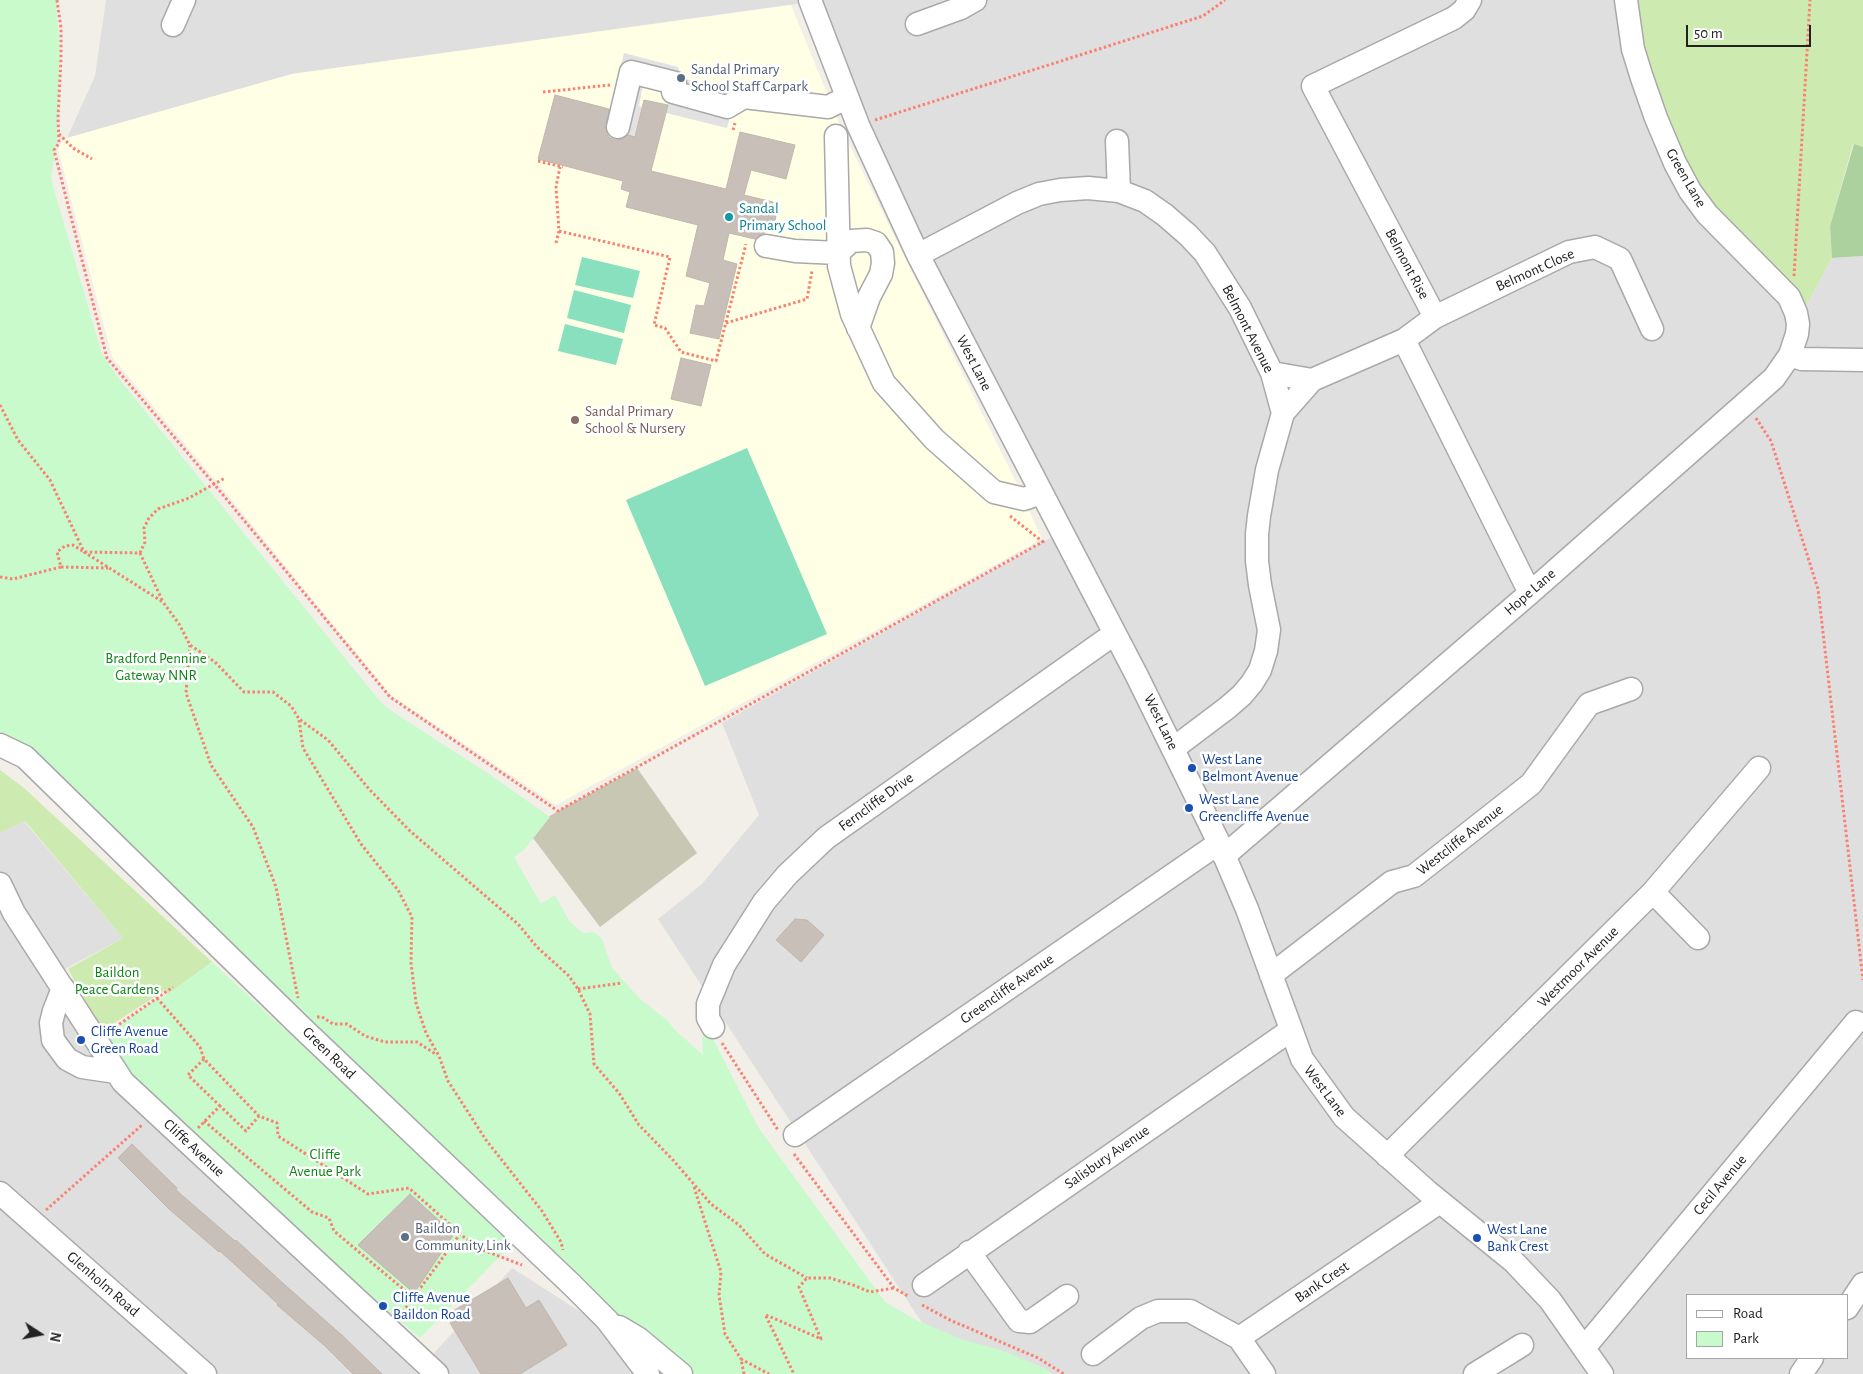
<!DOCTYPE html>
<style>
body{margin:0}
#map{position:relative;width:1863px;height:1374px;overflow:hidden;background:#f2efe9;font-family:"Alegreya Sans",sans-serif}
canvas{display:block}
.legend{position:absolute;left:1686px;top:1294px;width:162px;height:65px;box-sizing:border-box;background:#fff;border:1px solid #a7a7a7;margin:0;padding:6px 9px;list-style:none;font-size:15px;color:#222}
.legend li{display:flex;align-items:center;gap:10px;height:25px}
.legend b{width:25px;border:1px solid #a7a7a7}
.north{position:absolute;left:15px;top:1309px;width:50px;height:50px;-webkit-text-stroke:4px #fff;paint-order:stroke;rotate:101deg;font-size:14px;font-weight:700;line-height:20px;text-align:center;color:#222}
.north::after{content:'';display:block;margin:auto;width:18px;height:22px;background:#222;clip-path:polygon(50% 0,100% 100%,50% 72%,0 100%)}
.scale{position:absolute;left:1686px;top:25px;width:125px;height:22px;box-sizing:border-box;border:2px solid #222;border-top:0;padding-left:6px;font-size:15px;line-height:18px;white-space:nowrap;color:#222;-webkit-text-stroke:4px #fff;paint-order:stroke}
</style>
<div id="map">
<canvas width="1863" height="1374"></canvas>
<ul class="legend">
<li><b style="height:6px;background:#fff"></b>Road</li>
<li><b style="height:14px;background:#c8facc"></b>Park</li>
</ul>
<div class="north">N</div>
<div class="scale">50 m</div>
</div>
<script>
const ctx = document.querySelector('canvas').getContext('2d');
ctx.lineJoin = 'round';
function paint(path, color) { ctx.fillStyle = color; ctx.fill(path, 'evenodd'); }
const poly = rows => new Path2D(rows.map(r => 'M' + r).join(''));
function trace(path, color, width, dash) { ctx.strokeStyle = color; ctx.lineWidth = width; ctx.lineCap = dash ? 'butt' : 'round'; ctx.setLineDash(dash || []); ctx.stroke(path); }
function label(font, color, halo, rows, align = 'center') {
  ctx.font = font + ' "Alegreya Sans",sans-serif'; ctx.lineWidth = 5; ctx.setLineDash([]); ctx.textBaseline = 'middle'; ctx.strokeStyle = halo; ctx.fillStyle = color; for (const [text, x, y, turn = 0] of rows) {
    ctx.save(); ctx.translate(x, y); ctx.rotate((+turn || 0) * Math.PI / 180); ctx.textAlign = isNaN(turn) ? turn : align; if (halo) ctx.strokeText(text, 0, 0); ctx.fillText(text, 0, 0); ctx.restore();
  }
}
const residential = poly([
 [106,0,1636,0,1805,308,1832,258,1863,256,1863,1374,979,1374,945,1358,658,919,702,884,759,815,722,723,1068,528,934,267,817,1,292,74,67,138,95,76],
 [1687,1295,1847,1295,1847,1358,1687,1358],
 [24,821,123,938,54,975,185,1153,421,1367,512,1268,598,1323,641,1374,0,1374,0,833]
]);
const education = poly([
 [791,5,842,130,1017,484,1042,539,556,805,391,695,217,482,112,357,58,149,62,142,67,138,292,74]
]);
const construction = poly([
 [637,768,697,853,600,927,527,830,558,811]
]);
const grass = poly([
 [1636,0,1863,0,1863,147,1853,144,1830,226,1832,258,1805,308,1699,193,1644,65],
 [0,770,24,788,212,962,168,994,165,990,102,1031,68,969,123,938,25,821,0,833]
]);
const forest = poly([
 [1854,144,1863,147,1863,256,1832,258,1830,226]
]);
const park = poly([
 [0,0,56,0,60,53,57,140,51,179,102,354,120,380,379,700,390,710,492,776,550,817,524,850,514,857,541,904,555,895,570,922,583,933,594,932,602,939,612,968,640,999,667,1020,675,1030,703,1055,702,1039,707,1027,758,1127,885,1302,914,1319,961,1339,1004,1351,1046,1369,1053,1374,658,1374,587,1289,552,1249,294,1004,135,862,25,751,0,731],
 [212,962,514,1242,420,1338,277,1214,139,1084,106,1035,157,998,159,1000,168,994]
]);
const pitch = poly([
 [582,257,640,271,633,298,575,285],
 [574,290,631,305,624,333,567,318],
 [565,324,623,339,616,365,558,351],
 [747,448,827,634,705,686,626,500]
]);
const parking = poly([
 [624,53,678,67,681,78,736,93,727,128,666,113,670,97,666,84,644,79,639,106,642,107,635,137,605,130]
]);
const building = poly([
 [555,95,609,109,605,130,609,137,615,140,622,139,628,135,635,137,644,100,668,105,651,171,726,189,740,132,795,145,786,179,751,170,744,195,773,202,770,215,776,216,773,230,766,229,765,233,761,234,755,239,729,233,723,260,737,264,719,339,690,333,696,305,704,306,710,283,686,276,698,225,626,207,630,192,621,189,623,181,538,159,555,95],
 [681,358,711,365,701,406,671,399,681,358],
 [795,919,807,920,824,935,801,962,776,940,795,919],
 [132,1144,177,1188,176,1190,235,1241,236,1240,285,1285,344,1337,382,1374,353,1374,325,1346,277,1305,278,1304,220,1251,219,1252,169,1209,118,1158,132,1144],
 [410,1194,454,1234,414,1293,358,1245,410,1194],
 [508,1278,526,1308,539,1300,567,1345,520,1374,481,1374,450,1323,457,1318,453,1311,508,1278]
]);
const path = poly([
 [57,0,61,28,61,58,58,118,59,143,54,150,107,358,214,484,390,697,558,811,1046,540],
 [543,92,610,85],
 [875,120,1203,16,1225,0],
 [733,130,735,123],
 [59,134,73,148,92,159],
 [538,161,563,167],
 [559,231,670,257,654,325,665,328,681,352,716,361,746,244],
 [556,243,559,231,556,187,560,167],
 [1794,276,1810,0],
 [726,323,807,299,812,271],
 [0,405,18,440,50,480,84,552,163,602,179,624,190,645,215,662,244,692,273,692,291,706,299,719,328,740,369,789,410,831,518,924,537,947,569,976,578,989,590,1014,594,1064,619,1093,639,1125,673,1160,711,1204,739,1225,765,1254,807,1278],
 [1756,418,1771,441,1818,589,1863,980],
 [1010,516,1043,542],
 [140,553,145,542,144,528,149,518,158,509,189,498,225,478],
 [61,567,108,568],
 [0,577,13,579,61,567,57,552,65,546,73,545,84,552,140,553,163,602],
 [190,645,186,693,211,765,253,827,276,887,298,998],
 [299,720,303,748,361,844,398,890,412,917,411,963,416,1003,426,1033,439,1056,448,1081,486,1140,542,1211,561,1242,563,1250],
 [578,989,622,983],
 [157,998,200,1047,204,1059,259,1116],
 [317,1017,322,1017,333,1024,347,1024,365,1036,385,1042,417,1042,437,1055],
 [111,1030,173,987],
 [722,1043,778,1130],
 [204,1059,188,1075,220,1106],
 [204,1121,312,1212,329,1218,334,1231,414,1298],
 [198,1128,220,1106,246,1131,259,1116,277,1123,278,1136,368,1194,409,1188,475,1247,522,1265],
 [794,1154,894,1288,908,1296],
 [694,1187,721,1272,719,1295,725,1334,741,1359],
 [46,1210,142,1125],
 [922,1305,950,1320,1038,1358,1064,1374],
 [766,1315,821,1339,799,1287,807,1278,830,1278,853,1285,870,1292,894,1288],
 [400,1316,460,1234],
 [766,1316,794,1374],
 [744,1374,741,1359,769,1374]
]);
const minor = poly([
 [810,0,858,125,918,255,1137,676,1219,843,1247,909,1302,1059,1344,1117,1428,1192,1513,1261,1550,1300,1602,1374],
 [1470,0,1464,10,1454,18,1313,86,1435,317,1404,340,1530,593],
 [1626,0,1633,49,1642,78,1656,118,1675,163,1690,191,1707,214,1789,297,1796,313,1798,324,1797,334,1790,355],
 [917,24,961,8,975,0],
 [173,25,184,0],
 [618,127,631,72,675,83,673,92,727,107,744,97,828,107,846,98],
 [836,136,839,266,852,314,884,383,934,439,994,492,1024,499,1041,493],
 [1117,141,1119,191],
 [766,246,795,251,838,253,851,241,867,240,876,243,882,252,883,263,881,274,869,297,858,328],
 [918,255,1017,203,1039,194,1060,190,1088,188,1119,191,1145,201,1165,215,1188,235,1205,253,1240,308,1272,373,1283,413,1267,470,1259,516,1257,534,1257,561,1260,585,1269,630,1266,651,1260,670,1252,683,1242,695,1227,708,1174,748],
 [1435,317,1569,252,1595,247,1620,259,1652,329],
 [1272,373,1312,380,1283,413],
 [1312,380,1404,340],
 [0,745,25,757,299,1025,572,1285,607,1320,648,1374],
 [1224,856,1530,593,1774,378,1790,355,1802,359,1863,360],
 [0,884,14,913,123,1082,437,1374],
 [1653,892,1698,938],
 [1271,975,1392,882,1414,876,1531,784,1589,704,1631,689],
 [63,988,54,1011,51,1023,53,1040,67,1059,82,1067,116,1072],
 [713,1027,708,1018,708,1004,724,965,764,902,787,875,826,838,1114,634],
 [795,1135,1219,843],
 [1387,1156,1653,892,1759,768],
 [0,1193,205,1374],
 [969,1252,1019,1321,1030,1322,1067,1296],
 [924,1285,1291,1030],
 [1847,1308,1863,1284],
 [619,1327,639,1339,681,1374],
 [1584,1348,1856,1022],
 [1093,1354,1141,1318,1158,1311,1190,1311,1239,1338],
 [1264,1374,1239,1338,1440,1202],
 [1475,1374,1522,1345],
 [1801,1374,1812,1358]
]);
const markers = [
 [681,78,5,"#5c6f8a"],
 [729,217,5,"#0f9aa8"],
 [575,420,5,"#8d6e63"],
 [1192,768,5,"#1a4fb4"],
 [1189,808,5,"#1a4fb4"],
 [81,1040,5,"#1a4fb4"],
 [405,1237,5,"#5c6f8a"],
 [1477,1238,5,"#1a4fb4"],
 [383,1306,5,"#1a4fb4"]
];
const serviceNames = [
 ["Sandal Primary",691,69],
 ["School Staff Carpark",691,86],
 ["Baildon",415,1228],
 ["Community Link",415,1245]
];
const streetNames = [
 ["Green Lane",1686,178,60],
 ["Belmont Rise",1407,264,62],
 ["Belmont Close",1535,270,-24],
 ["Belmont Avenue",1248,329,63],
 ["West Lane",974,363,63],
 ["Hope Lane",1530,592,-41],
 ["West Lane",1161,722,64],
 ["Ferncliffe Drive",876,802,-36],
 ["Westcliffe Avenue",1460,840,-38],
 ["Westmoor Avenue",1578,967,-45],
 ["Greencliffe Avenue",1007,989,-35],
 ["Green Road",329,1053,44],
 ["West Lane",1325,1091,53],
 ["Cliffe Avenue",194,1148,43],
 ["Salisbury Avenue",1107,1157,-35],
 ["Cecil Avenue",1720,1185,-50],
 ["Bank Crest",1322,1282,-34],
 ["Glenholm Road",103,1284,41]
];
const cultureNames = [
 ["Sandal",739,208],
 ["Primary School",739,225]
];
const educationNames = [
 ["Sandal Primary",585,411],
 ["School & Nursery",585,428]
];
const parkNames = [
 ["Bradford Pennine",156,658],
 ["Gateway NNR",156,675],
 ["Baildon",117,972],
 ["Peace Gardens",117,989],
 ["Cliffe",325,1154],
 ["Avenue Park",325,1171]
];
const transitNames = [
 ["West Lane",1202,759],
 ["Belmont Avenue",1202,776],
 ["West Lane",1199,799],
 ["Greencliffe Avenue",1199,816],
 ["Cliffe Avenue",91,1031],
 ["Green Road",91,1048],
 ["West Lane",1487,1229],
 ["Bank Crest",1487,1246],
 ["Cliffe Avenue",393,1297],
 ["Baildon Road",393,1314]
];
paint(residential, '#e0dfdf');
paint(education, '#ffffe5');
paint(construction, '#c7c7b4');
paint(grass, '#cdebb0');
paint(forest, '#add19e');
paint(park, '#c8facc');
paint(pitch, '#88e0be');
paint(parking, '#e2e2e2');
paint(building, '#c7bfb8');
trace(building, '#c4b6ab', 1);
trace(minor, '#a9a9a9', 25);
trace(path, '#fa8072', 3, [2.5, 2.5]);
trace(minor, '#fff', 22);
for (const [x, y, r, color] of markers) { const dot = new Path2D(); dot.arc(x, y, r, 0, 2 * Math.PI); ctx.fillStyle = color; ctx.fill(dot); trace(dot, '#fff', 2); }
label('15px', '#4e5e75', '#fff', serviceNames, 'left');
label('15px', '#222', '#fff', streetNames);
label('15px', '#0d838f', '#fff', cultureNames, 'left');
label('15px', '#785e54', '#fff', educationNames, 'left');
label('15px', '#0c8416', '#fff', parkNames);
label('15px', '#164399', '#fff', transitNames, 'left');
</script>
